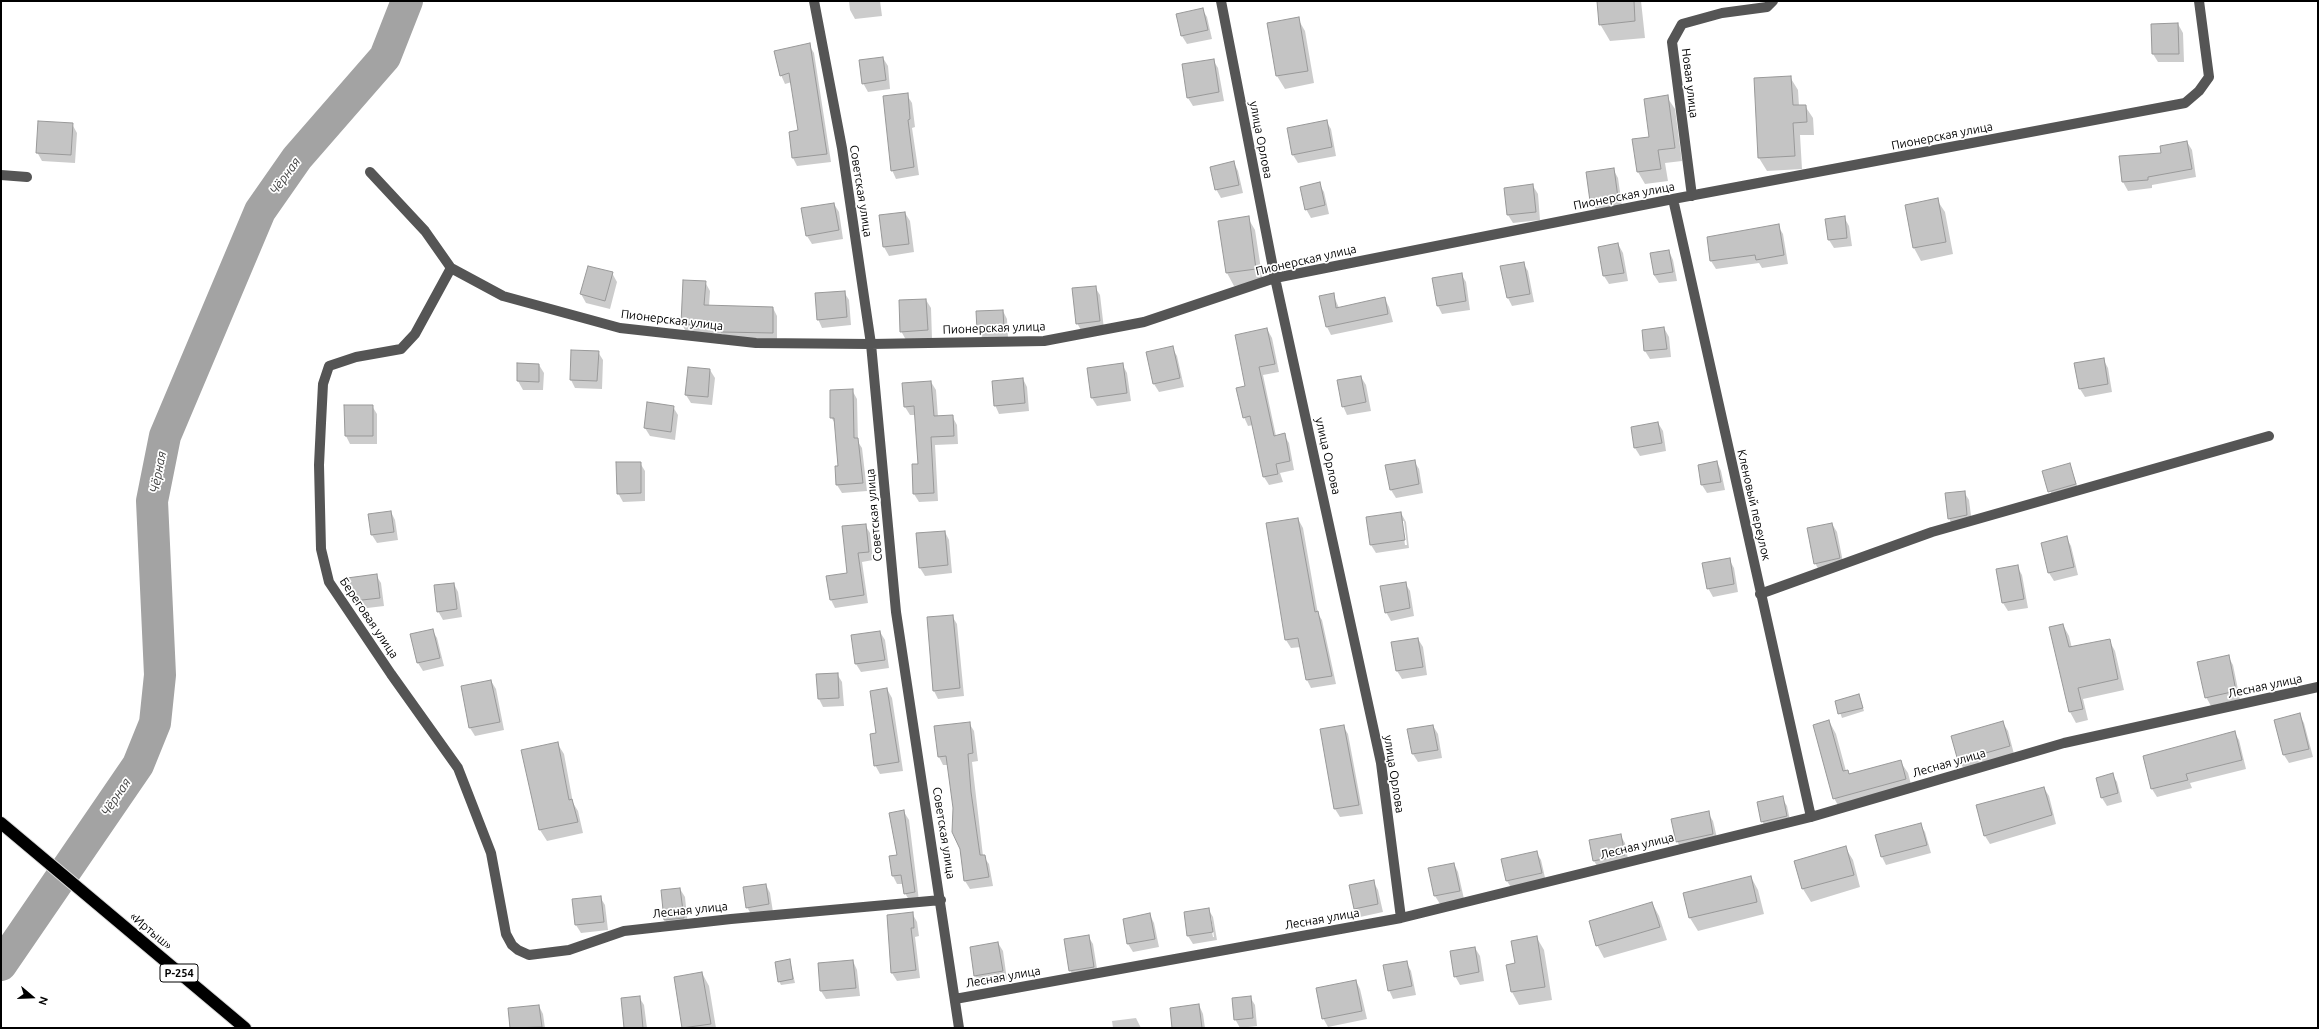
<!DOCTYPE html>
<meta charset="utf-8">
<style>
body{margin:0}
#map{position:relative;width:2319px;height:1029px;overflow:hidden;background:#fff;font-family:Ubuntu,sans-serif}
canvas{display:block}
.frame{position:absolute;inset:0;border:2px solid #000;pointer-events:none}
.north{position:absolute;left:12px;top:977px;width:40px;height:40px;-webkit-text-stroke:3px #fff;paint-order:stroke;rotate:109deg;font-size:11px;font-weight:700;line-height:16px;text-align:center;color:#000}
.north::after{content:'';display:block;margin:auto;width:14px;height:18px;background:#000;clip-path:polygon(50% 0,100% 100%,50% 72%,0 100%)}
</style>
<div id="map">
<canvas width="2319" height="1029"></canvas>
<div class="frame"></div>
<div class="north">N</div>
</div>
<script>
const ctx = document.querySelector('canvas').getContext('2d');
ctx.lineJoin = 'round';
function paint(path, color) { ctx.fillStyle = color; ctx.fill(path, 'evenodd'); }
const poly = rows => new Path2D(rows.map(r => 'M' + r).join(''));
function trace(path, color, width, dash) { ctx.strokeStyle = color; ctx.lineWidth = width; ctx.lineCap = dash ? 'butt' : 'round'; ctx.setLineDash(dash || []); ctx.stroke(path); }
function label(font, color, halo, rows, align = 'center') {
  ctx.font = font + ' Ubuntu,sans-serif'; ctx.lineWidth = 3.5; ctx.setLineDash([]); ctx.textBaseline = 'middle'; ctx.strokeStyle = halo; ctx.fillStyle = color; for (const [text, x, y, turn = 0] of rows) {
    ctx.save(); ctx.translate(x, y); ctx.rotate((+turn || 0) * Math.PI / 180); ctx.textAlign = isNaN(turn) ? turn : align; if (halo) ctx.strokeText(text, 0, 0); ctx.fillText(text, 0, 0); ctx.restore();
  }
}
const shadow = poly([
 [849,1,880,1,882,16,855,19,850,10],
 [1598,1,1641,1,1645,38,1610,41,1600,24],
 [1202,9,1207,17,1212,39,1187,44,1182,36,1177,15],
 [1298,19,1305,31,1314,83,1285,89,1277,76,1268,24],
 [2178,24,2183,33,2184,62,2158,62,2153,54],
 [809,45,814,53,831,162,797,166,793,158,799,131,792,82,785,84,781,75],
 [883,58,888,66,890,89,868,92,863,83],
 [1213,60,1218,68,1224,101,1193,106,1188,98],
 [1790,77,1798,90,1799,106,1805,106,1813,118,1814,135,1800,135,1802,169,1767,171,1759,158,1755,79],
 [907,95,912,103,915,127,912,128,919,175,896,179,892,170],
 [1667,97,1675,109,1682,161,1665,163,1668,181,1645,184,1638,172],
 [1326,121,1331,129,1336,156,1298,163,1293,155],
 [72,124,77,133,75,163,42,161,37,152],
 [2187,142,2192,150,2196,177,2152,185,2152,188,2128,191,2123,182,2120,157,2162,154],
 [1234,163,1238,171,1243,193,1221,198,1216,189],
 [1613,169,1618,178,1622,206,1596,209,1591,201,1588,173],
 [1319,184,1324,192,1329,214,1311,218,1306,209],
 [1533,186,1538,194,1540,220,1513,223,1508,215],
 [1937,200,1945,212,1953,254,1921,261,1914,248,1906,206],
 [834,204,839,212,843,239,812,244,807,236],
 [905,213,910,221,914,252,889,256,884,247,880,216],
 [1844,217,1849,226,1852,246,1834,248,1829,240],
 [1248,218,1255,230,1263,282,1234,286,1227,273,1220,222],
 [1778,226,1783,234,1788,264,1762,268,1759,263,1716,269,1711,261],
 [1618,244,1623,253,1628,281,1609,284,1604,276,1599,248],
 [1669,251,1673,260,1677,281,1659,283,1654,275,1651,254],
 [1523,263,1528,271,1534,302,1512,306,1508,298],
 [588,267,612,273,617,282,610,309,586,303,581,294],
 [1461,274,1466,282,1470,310,1442,314,1438,306],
 [705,282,710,291,709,306,773,308,777,316,777,341,727,340,723,334,686,332,682,324],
 [1095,287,1100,295,1104,329,1082,332,1077,323],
 [844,292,849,300,851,325,822,328,818,319],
 [1333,294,1339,308,1385,299,1389,307,1393,322,1331,335,1327,327],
 [926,300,931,308,932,339,906,340,901,331],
 [1003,311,1007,319,1008,337,983,339,978,330,977,312],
 [1664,328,1669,337,1671,357,1650,359,1645,351,1643,331],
 [1267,329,1272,338,1279,372,1263,375,1276,436,1284,435,1289,443,1294,470,1280,473,1283,482,1269,485,1264,477,1253,425,1248,426,1244,417,1246,387],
 [1172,348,1177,356,1184,387,1159,392,1154,384,1147,353],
 [598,352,603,360,602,389,575,388,571,380],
 [2103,359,2108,368,2112,392,2085,397,2080,389],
 [518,364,539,365,544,373,543,390,523,390,518,381],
 [1122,364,1127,373,1131,401,1097,406,1092,398],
 [710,370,715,378,712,405,691,403,686,395],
 [1361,377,1366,385,1371,411,1347,415,1343,406],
 [1023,379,1027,387,1029,411,999,414,995,405],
 [931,382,936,390,938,417,952,416,957,425,958,444,935,445,938,501,919,502,914,494,920,465,916,415,910,415,905,407,904,384],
 [852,390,857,399,858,442,862,448,867,491,842,493,837,485,839,467,836,425,831,417],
 [372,406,377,414,377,444,350,444,346,436],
 [673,407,678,415,675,440,650,436,645,428],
 [1658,423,1663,431,1666,451,1640,456,1635,448,1632,428],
 [1414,461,1419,469,1423,493,1396,498,1391,490],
 [1717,462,1721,471,1725,490,1707,493,1702,485],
 [640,463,645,471,645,501,623,502,618,493],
 [2069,464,2080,493,2054,500,2043,472],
 [1964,492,1969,500,1972,523,1953,527,1949,518],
 [391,512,395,520,398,540,377,543,372,535,369,515],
 [1401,513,1406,522,1409,548,1376,553,1371,545,1367,518],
 [1402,521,1404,521,1407,545,1405,545],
 [1298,519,1303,528,1318,614,1322,620,1336,684,1311,688,1307,680,1301,647,1291,648,1286,640,1267,524],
 [1832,524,1837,532,1844,567,1820,572,1815,563],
 [865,525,870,533,873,560,862,562,868,603,835,608,831,600,848,574],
 [945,532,949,540,952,573,925,576,920,568],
 [2066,537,2071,546,2078,575,2054,581,2049,573,2042,543],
 [1729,559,1734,568,1738,592,1713,597,1708,588],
 [2017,566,2022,575,2028,608,2008,611,2003,603,1997,570],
 [376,575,381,583,384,606,359,609,350,593],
 [1405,583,1410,591,1414,616,1391,621,1386,612],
 [454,584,458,592,462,617,443,620,438,611],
 [952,616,957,624,964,696,938,699,934,691,928,617],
 [2063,625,2069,636,2072,648,2109,640,2115,651,2124,690,2083,699,2088,720,2076,723,2070,712,2050,628],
 [432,630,437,638,444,666,423,671,418,663,411,635],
 [880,632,885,640,889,668,861,672,856,664,852,636],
 [1418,639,1423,647,1427,675,1402,679,1397,671,1392,643],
 [2228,656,2233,665,2240,699,2211,706,2206,697],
 [837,674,842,682,844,706,823,707,819,699,817,675],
 [491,681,496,689,504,730,475,736,470,728],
 [887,689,892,698,903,771,880,774,875,765,877,734],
 [1859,695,1864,711,1842,718,1836,701],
 [2299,714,2304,723,2313,757,2289,763,2284,755],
 [1829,721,1836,734,1846,771,1850,774,1900,761,1908,773,1913,792,1841,811,1834,798],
 [969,723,974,731,978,761,972,762,983,856,989,864,993,886,970,889,965,881,948,765,943,765,939,757],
 [2003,723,2008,731,2014,754,1964,769,1959,761,1952,737],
 [1343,726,1348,734,1363,814,1340,817,1335,809,1321,730],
 [1433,726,1438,734,1442,758,1418,762,1413,754,1409,730],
 [2234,732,2239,740,2246,769,2190,783,2192,788,2157,797,2152,789,2144,757],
 [557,743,564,754,573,803,578,811,583,833,547,841,540,830],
 [2112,774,2117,782,2122,802,2107,806,2102,798],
 [2044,788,2049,796,2056,824,1990,844,1985,836,1977,805],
 [1782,798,1787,806,1791,825,1767,830,1762,821],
 [904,812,909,820,919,901,910,902,905,893,903,884,897,884,893,876,898,856],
 [1708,813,1713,821,1718,842,1682,850,1677,841],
 [1920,824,1925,832,1931,853,1886,865,1882,857],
 [1620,835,1625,843,1629,864,1599,869,1594,861],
 [1845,847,1853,860,1860,887,1811,902,1803,889,1796,861],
 [1536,852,1541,860,1546,882,1512,889,1507,881,1502,860],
 [1454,864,1458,872,1464,899,1440,904,1435,896,1429,869],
 [1751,877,1758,890,1764,914,1698,931,1690,918,1684,893],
 [1373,881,1378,890,1383,912,1360,917,1355,909],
 [766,885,770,893,773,912,752,916,747,907],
 [680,889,685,897,688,926,670,928,665,920],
 [600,897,605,905,608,930,581,933,576,925],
 [1652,903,1659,916,1667,940,1604,958,1597,945],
 [1208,909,1213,917,1217,940,1193,944,1188,936,1185,913],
 [1209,916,1211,916,1214,937,1213,937],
 [912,913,917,922,919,936,915,937,920,978,897,981,892,973],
 [1150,915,1154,923,1159,947,1133,952,1128,944],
 [1088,936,1093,944,1098,975,1075,979,1070,970],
 [1537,938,1544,950,1552,1000,1519,1005,1512,992,1508,965,1516,964],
 [998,943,1003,951,1007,980,980,984,975,976],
 [1475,948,1480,956,1484,981,1460,985,1455,976],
 [790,961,795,983,781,985,779,981],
 [853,961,857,970,860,996,826,999,821,991],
 [1406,962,1411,971,1416,995,1393,999,1389,990],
 [702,973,709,986,716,1028,683,1028,675,978],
 [1356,981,1360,989,1367,1019,1328,1027,1323,1018],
 [639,997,644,1005,647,1028,625,1028],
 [1250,997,1255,1005,1257,1026,1240,1028,1235,1019],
 [1199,1005,1203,1014,1205,1028,1173,1028],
 [539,1006,543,1014,545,1028,511,1028,509,1009],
 [1136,1018,1141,1028,1113,1028,1112,1021]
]);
const river = poly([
 [1,965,138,765,155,723,160,675,152,501,165,436,260,211,297,158,385,57,407,1]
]);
const building = poly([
 [1597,1,1634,1,1635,21,1599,25,1597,1],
 [1203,8,1208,30,1181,36,1176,14,1203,8],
 [1299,17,1308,71,1276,76,1267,23,1299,17],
 [2178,23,2179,54,2152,54,2151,24,2178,23],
 [810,43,827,154,792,158,789,132,798,130,789,73,780,76,774,51,810,43],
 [883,57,886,80,862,84,859,60,883,57],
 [1214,59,1219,92,1187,98,1182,64,1214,59],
 [1791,76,1793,105,1806,105,1807,122,1793,123,1795,156,1758,158,1754,78,1791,76],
 [908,93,910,119,908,120,914,167,891,171,883,96,908,93],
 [1668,95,1675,148,1658,150,1661,169,1637,172,1632,139,1649,137,1644,99,1668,95],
 [1327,120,1332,147,1292,155,1287,128,1327,120],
 [38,121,73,123,71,155,36,153,38,121],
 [2187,141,2192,169,2148,177,2148,180,2122,182,2119,156,2161,153,2160,146,2187,141],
 [1234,161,1239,185,1215,190,1210,167,1234,161],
 [1614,168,1618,198,1590,201,1586,172,1614,168],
 [1320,182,1325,205,1305,210,1300,187,1320,182],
 [1533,184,1536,212,1507,215,1504,188,1533,184],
 [1938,198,1946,242,1913,248,1905,205,1938,198],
 [834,203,839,230,806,236,801,208,834,203],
 [905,212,909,244,883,247,879,215,905,212],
 [1249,216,1256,269,1226,273,1218,221,1249,216],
 [1845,216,1847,238,1828,240,1825,219,1845,216],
 [1779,224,1784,255,1756,260,1755,255,1710,261,1707,237,1779,224],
 [1618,243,1624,273,1603,276,1598,247,1618,243],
 [1669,250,1673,272,1654,275,1650,253,1669,250],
 [1524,262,1530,294,1507,298,1500,266,1524,262],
 [588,266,613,272,605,301,580,294,588,266],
 [1462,273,1466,301,1437,306,1432,278,1462,273],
 [683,280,706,281,704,305,773,307,773,333,721,332,721,326,681,324,683,280],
 [1096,286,1100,321,1076,324,1072,288,1096,286],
 [845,291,847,317,817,320,815,293,845,291],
 [1334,293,1336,308,1385,297,1388,314,1326,327,1319,296,1334,293],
 [926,299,928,330,900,332,899,300,926,299],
 [1003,310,1004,329,977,330,976,311,1003,310],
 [1664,327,1667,349,1644,351,1642,330,1664,327],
 [1267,328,1275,364,1259,367,1274,436,1285,433,1290,461,1276,464,1278,474,1263,477,1250,416,1243,418,1236,388,1245,386,1235,335,1267,328],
 [1173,346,1180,378,1153,384,1146,352,1173,346],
 [571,350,599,351,597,381,570,380,571,350],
 [2104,358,2108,384,2079,389,2074,363,2104,358],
 [517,363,539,364,539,382,517,381,517,363],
 [1123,363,1127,393,1091,398,1087,368,1123,363],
 [688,367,710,369,708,397,685,395,688,367],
 [1361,376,1366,402,1342,407,1337,380,1361,376],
 [1023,378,1025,403,994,406,992,381,1023,378],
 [931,381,934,416,953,415,954,436,931,437,934,493,913,494,912,464,918,464,914,406,904,407,902,383,931,381],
 [853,389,854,438,858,438,863,483,836,485,835,466,838,466,834,418,830,418,830,390,853,389],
 [647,402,674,406,671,432,644,428,647,402],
 [344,405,373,405,373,436,345,436,344,405],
 [1658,422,1662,443,1634,448,1631,427,1658,422],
 [1415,460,1419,484,1390,490,1385,465,1415,460],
 [1717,461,1721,482,1701,485,1698,465,1717,461],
 [616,462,641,462,641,493,617,494,616,462],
 [2070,463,2076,484,2048,492,2042,471,2070,463],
 [1965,491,1967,515,1948,519,1945,493,1965,491],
 [391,511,394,532,371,535,368,514,391,511],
 [1401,512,1405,540,1370,545,1366,517,1401,512],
 [1298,518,1315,612,1318,611,1332,676,1306,680,1298,638,1285,640,1266,523,1298,518],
 [1832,523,1840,558,1814,564,1807,528,1832,523],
 [866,524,869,552,858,553,864,595,830,600,826,576,847,573,842,526,866,524],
 [945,531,948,565,919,568,916,533,945,531],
 [2067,536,2074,567,2048,573,2041,543,2067,536],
 [1730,558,1734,584,1707,589,1702,563,1730,558],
 [2018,565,2024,599,2002,603,1996,569,2018,565],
 [377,574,380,598,353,601,353,593,349,593,347,578,377,574],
 [1406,582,1410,608,1385,613,1380,586,1406,582],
 [454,583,457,609,437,612,434,585,454,583],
 [953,615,960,688,933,691,927,617,953,615],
 [2063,624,2069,647,2110,639,2118,679,2078,688,2083,709,2069,712,2049,627,2063,624],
 [433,629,440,658,417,663,410,634,433,629],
 [880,631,885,660,855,664,851,635,880,631],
 [1418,638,1423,667,1396,671,1391,642,1418,638],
 [2229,655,2236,691,2205,698,2197,662,2229,655],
 [838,673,839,698,818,699,816,674,838,673],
 [491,680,500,722,469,728,461,686,491,680],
 [887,688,899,762,874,766,870,734,876,733,870,691,887,688],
 [1859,694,1863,708,1838,714,1835,701,1859,694],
 [2300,713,2309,749,2283,755,2274,720,2300,713],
 [1829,720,1843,771,1848,770,1849,774,1901,760,1906,779,1833,799,1813,725,1829,720],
 [2003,721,2010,746,1958,761,1951,736,2003,721],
 [970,722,973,753,968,754,971,792,980,855,985,855,989,877,964,881,960,849,952,832,953,808,946,756,938,757,934,726,970,722],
 [1344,725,1359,805,1334,809,1320,729,1344,725],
 [1433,725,1438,750,1412,754,1407,729,1433,725],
 [2235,731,2242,760,2186,774,2188,780,2151,789,2143,756,2235,731],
 [558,742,569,800,572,799,578,822,539,830,521,750,558,742],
 [2113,773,2118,793,2101,798,2096,778,2113,773],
 [2044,787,2052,815,1984,836,1976,805,2044,787],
 [1783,796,1787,816,1761,822,1757,802,1783,796],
 [904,810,915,892,904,894,901,875,892,876,889,856,897,855,889,813,904,810],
 [1709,811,1713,834,1676,842,1671,819,1709,811],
 [1921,823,1927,845,1881,857,1875,835,1921,823],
 [1621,834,1625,855,1593,861,1589,840,1621,834],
 [1846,846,1854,875,1802,889,1794,861,1846,846],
 [1537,851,1542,873,1506,881,1501,859,1537,851],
 [1454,863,1460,891,1434,896,1428,868,1454,863],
 [1751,876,1757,902,1689,918,1683,893,1751,876],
 [1374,880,1378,904,1354,909,1349,885,1374,880],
 [766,884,769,904,746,908,743,887,766,884],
 [680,888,684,918,664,920,661,890,680,888],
 [601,896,604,922,575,925,572,899,601,896],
 [1652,902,1660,927,1596,946,1589,921,1652,902],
 [1209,908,1213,932,1187,936,1184,912,1209,908],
 [913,912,914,928,911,928,916,970,891,973,887,915,913,912],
 [1150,913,1155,939,1127,944,1123,919,1150,913],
 [1089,935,1094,967,1069,971,1064,939,1089,935],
 [1537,936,1545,987,1511,992,1506,965,1515,963,1511,941,1537,936],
 [998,942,1003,971,974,976,970,947,998,942],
 [1475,947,1479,972,1454,977,1450,951,1475,947],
 [790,959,793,979,778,982,775,962,790,959],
 [853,960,856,988,820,991,818,963,853,960],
 [1407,961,1412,986,1388,991,1383,965,1407,961],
 [702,972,711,1024,682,1028,674,977,702,972],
 [1356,980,1362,1011,1322,1019,1316,988,1356,980],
 [640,996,643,1028,624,1028,621,998,640,996],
 [1251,996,1253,1018,1234,1020,1232,998,1251,996],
 [1199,1004,1202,1028,1172,1028,1170,1008,1199,1004],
 [539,1005,542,1027,510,1028,508,1008,539,1005]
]);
const minor = poly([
 [814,1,842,148,871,344,896,612,959,1028],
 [1221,1,1275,278,1381,763,1401,918],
 [370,172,425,231,451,268,503,296,620,328,756,343,871,344,1044,341,1144,322,1275,278,1673,199,2185,103,2199,91,2209,77,2199,1],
 [1,175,27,177],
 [1692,196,1672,42,1682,24,1722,13,1767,7,1773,1],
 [1673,199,1811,817],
 [451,268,415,334,401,349,356,357,329,366,323,384,321,423,319,465,321,549,329,582,391,674,458,768,491,853,506,934,512,945,518,950,529,955,569,950,624,931,731,919,941,900],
 [1760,594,1932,532,2269,436],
 [955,999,1401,918,1811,817,2064,743,2318,687]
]);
const highway = poly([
 [1,823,245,1028]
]);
const shields = [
 [179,973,38]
];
const shieldNames = [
 ["Р-254",179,973]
];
const streetNames = [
 ["Новая улица",1690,83,83],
 ["Пионерская улица",1942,136,-11],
 ["улица Орлова",1261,140,79],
 ["Советская улица",861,191,81],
 ["Пионерская улица",1624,196,-11],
 ["Пионерская улица",1306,260,-13],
 ["Пионерская улица",672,320,7],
 ["Пионерская улица",994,328,-2],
 ["улица Орлова",1328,456,77],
 ["Кленовый переулок",1754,505,77],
 ["Советская улица",874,515,-95],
 ["Береговая улица",369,618,56],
 ["Лесная улица",2265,686,-12],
 ["Лесная улица",1949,763,-16],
 ["улица Орлова",1394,774,81],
 ["Советская улица",944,833,81],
 ["Лесная улица",1637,846,-14],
 ["Лесная улица",690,910,-6],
 ["Лесная улица",1322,919,-10],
 ["«Иртыш»",151,931,40],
 ["Лесная улица",1003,977,-10]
];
const waterNames = [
 ["Чёрная",285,176,-54],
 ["Чёрная",158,472,-79],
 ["Чёрная",116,797,-56]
];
paint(shadow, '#0003');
trace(river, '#a3a3a3', 32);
paint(building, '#c4c4c4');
trace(building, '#999', 1);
trace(highway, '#dbdbdb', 14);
trace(minor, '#555', 10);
trace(highway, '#000', 12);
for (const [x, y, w] of shields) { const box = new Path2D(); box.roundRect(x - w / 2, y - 9, w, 18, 3); ctx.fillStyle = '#fff'; ctx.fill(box); trace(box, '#000', 1); }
label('bold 11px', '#000', null, shieldNames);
label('12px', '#000', '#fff', streetNames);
label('italic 13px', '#444', '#fff', waterNames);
</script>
